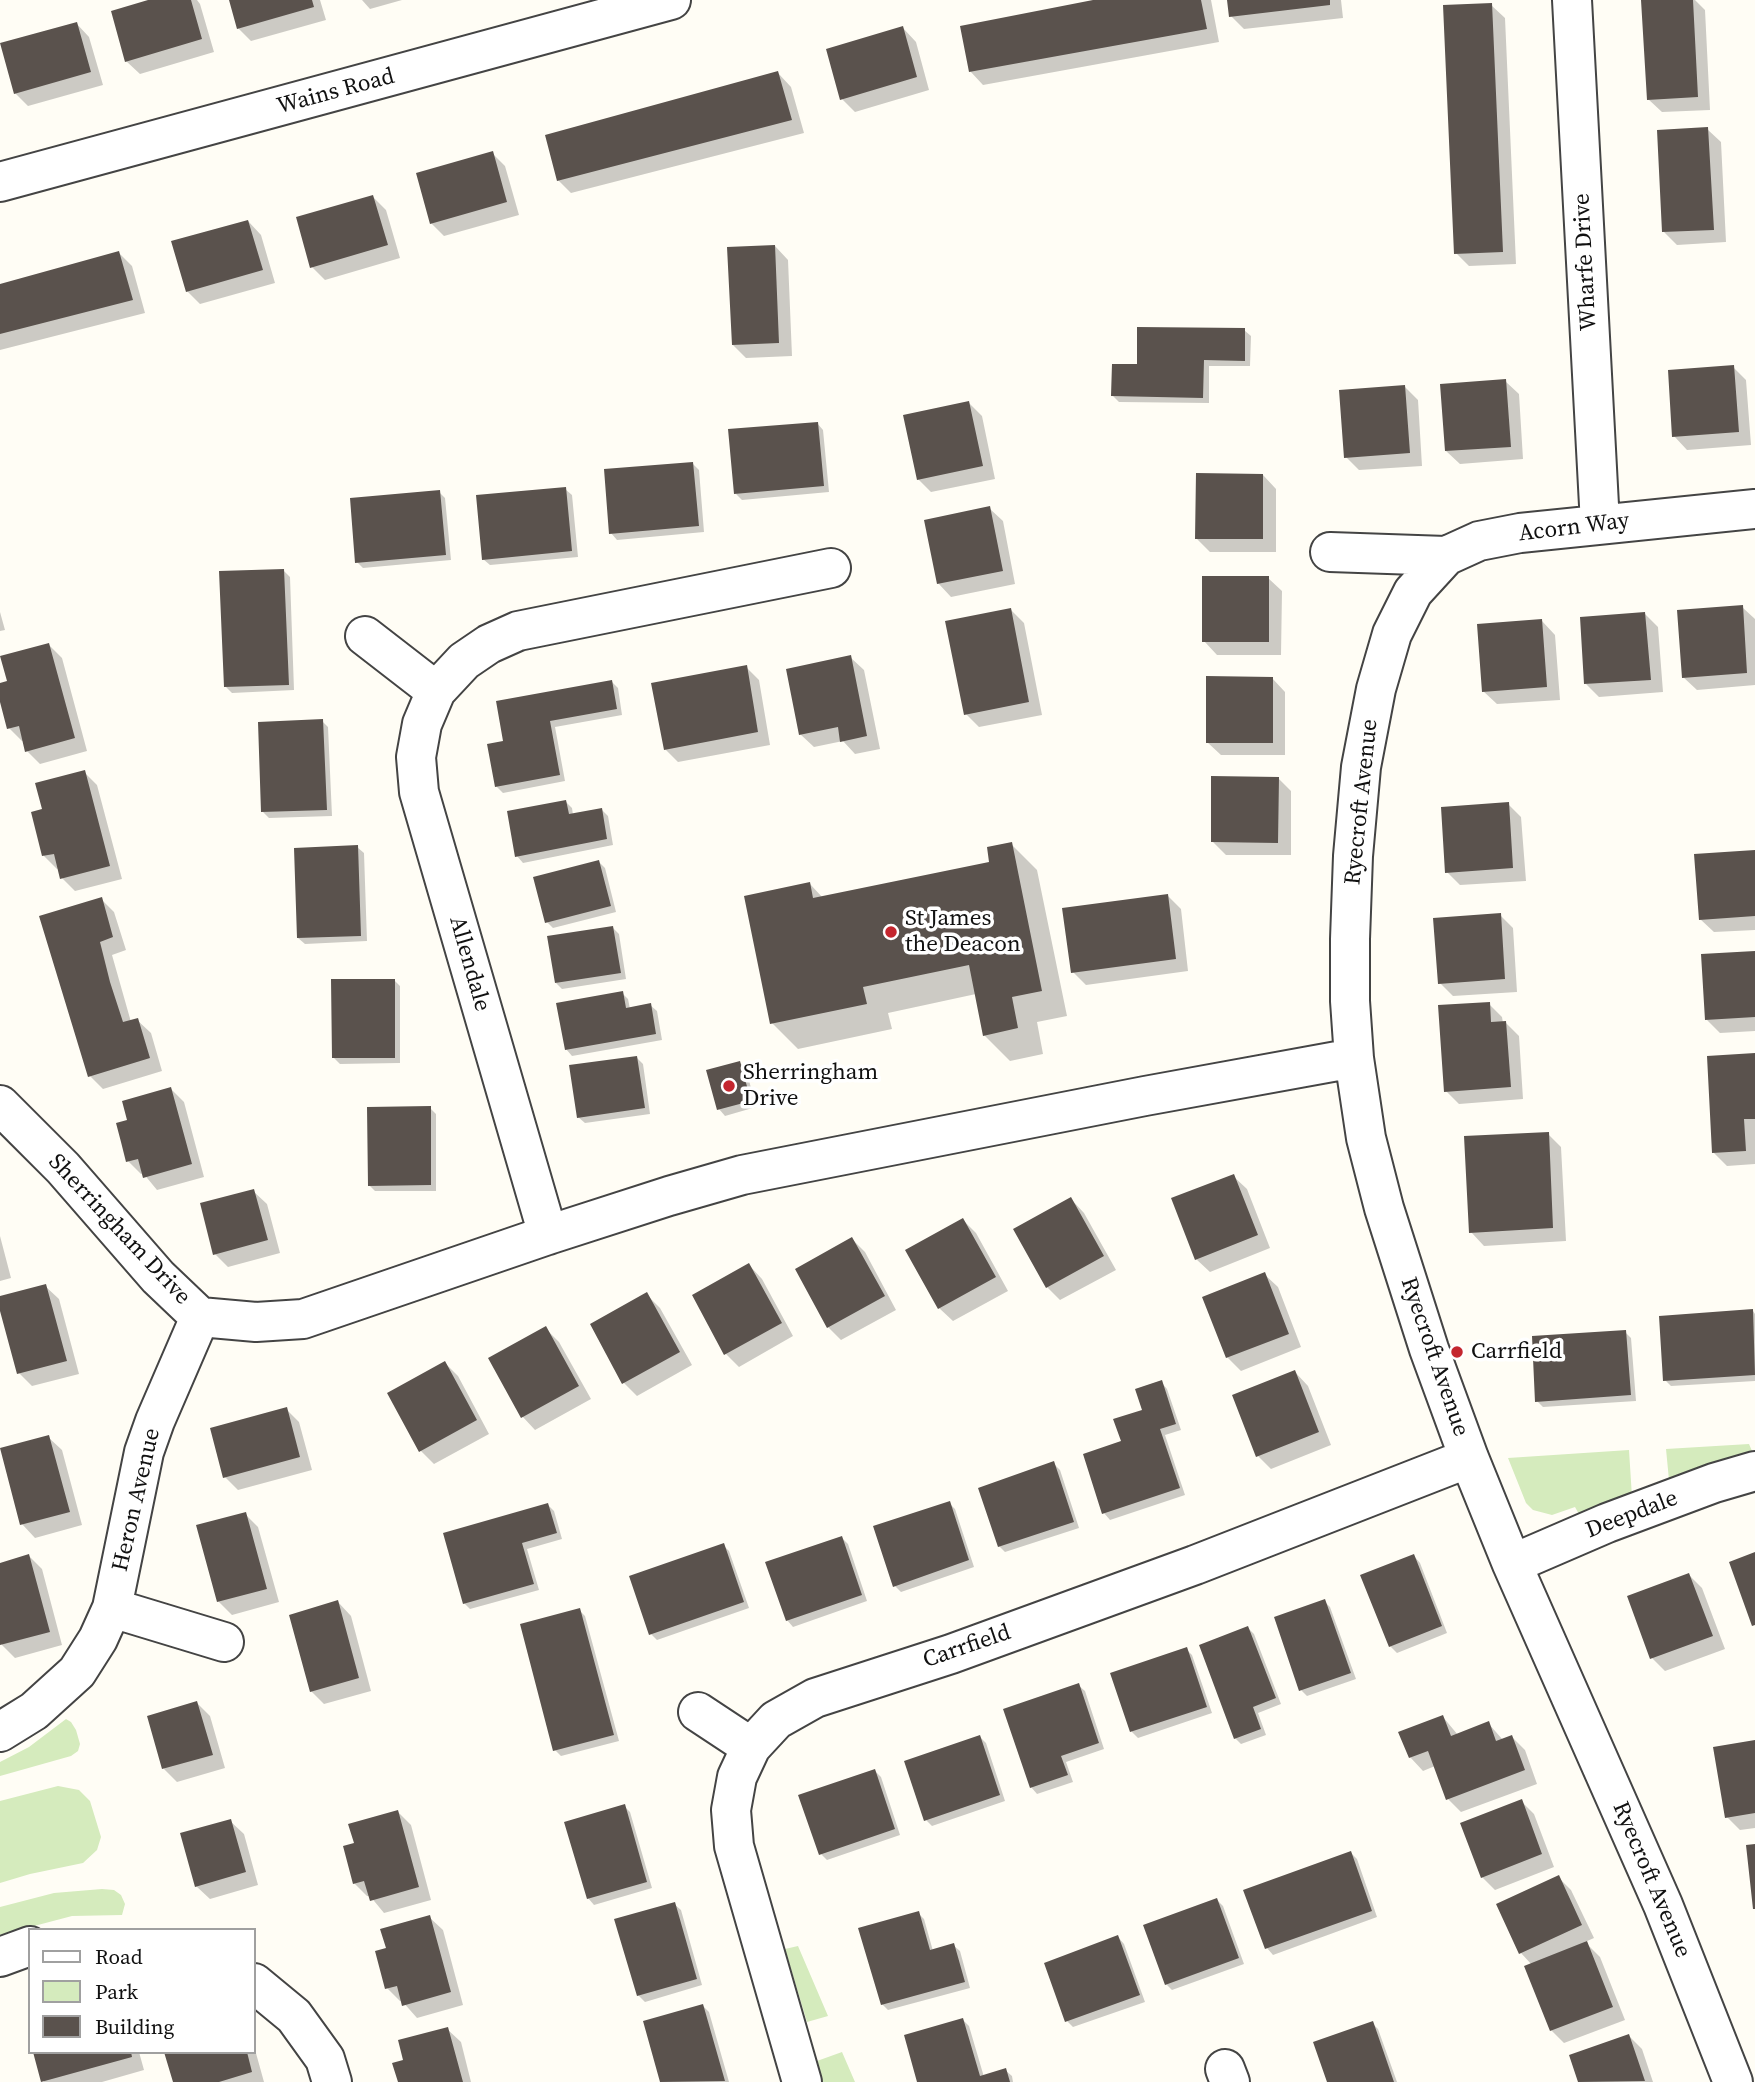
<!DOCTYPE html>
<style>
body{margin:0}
#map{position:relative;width:1755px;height:2082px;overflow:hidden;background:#fffdf5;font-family:"Source Serif 4",serif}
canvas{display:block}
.legend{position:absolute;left:28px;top:1928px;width:228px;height:126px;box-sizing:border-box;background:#fff;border:2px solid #a0a0a0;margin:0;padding:9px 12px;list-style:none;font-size:21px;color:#111}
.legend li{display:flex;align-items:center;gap:14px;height:35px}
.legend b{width:35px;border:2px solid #a0a0a0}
</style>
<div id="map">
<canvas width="1755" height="2082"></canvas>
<ul class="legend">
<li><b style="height:9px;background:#fff"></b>Road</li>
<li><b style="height:19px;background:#d5ebbd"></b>Park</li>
<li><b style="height:19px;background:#5a524d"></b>Building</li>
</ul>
</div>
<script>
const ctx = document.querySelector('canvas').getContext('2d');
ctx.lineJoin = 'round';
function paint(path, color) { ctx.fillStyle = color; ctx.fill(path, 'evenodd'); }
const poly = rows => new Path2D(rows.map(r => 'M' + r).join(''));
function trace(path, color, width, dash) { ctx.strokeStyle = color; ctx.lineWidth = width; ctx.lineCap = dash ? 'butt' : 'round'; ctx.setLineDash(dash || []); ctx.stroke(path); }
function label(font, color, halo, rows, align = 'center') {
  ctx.font = font + ' "Source Serif 4",serif'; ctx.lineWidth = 7; ctx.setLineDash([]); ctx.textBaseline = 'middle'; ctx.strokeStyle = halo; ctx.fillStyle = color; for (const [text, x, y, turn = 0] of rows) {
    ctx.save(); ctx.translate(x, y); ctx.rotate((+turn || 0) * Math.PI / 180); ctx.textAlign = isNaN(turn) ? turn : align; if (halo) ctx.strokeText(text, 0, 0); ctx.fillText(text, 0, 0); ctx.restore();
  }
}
const green = poly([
 [1749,1444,1752,1451,1669,1480,1666,1449],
 [1629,1450,1632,1497,1580,1516,1575,1507,1552,1515,1533,1510,1526,1503,1508,1458],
 [66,1719,71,1722,76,1730,80,1744,78,1751,71,1756,0,1776,0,1762,29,1747],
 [58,1786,79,1790,90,1801,101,1837,97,1850,83,1863,30,1874,0,1883,0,1801],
 [102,1889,114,1890,121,1895,125,1904,122,1915,72,1916,0,1935,0,1907,54,1893],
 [798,1946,828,2016,807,2022,785,1949],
 [842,2052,855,2082,822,2082,817,2061]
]);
const shadow = poly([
 [155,0,197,0,200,4,214,52,140,74,126,61],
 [230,0,320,0,326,20,251,41,238,28],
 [362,0,402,0,370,9],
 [1103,0,1211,0,1219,42,983,85,970,71],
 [1229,0,1341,0,1343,18,1244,29,1231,16],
 [1643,0,1695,0,1705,10,1710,110,1662,112,1648,99],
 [1491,5,1505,18,1516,264,1469,266,1456,253],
 [76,23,89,37,103,85,28,106,15,93],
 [903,28,916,42,929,90,855,112,842,99],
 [778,73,791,87,804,133,571,193,558,180],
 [1707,129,1721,142,1726,242,1677,245,1664,232],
 [492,153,505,166,519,215,444,236,431,223],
 [373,197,386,210,400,258,325,280,312,267],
 [248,221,261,235,275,283,200,304,187,291],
 [775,246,788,260,792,356,746,358,733,345],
 [119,253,132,266,145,313,0,350,0,286],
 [1244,330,1251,336,1250,366,1209,366,1209,403,1119,402,1113,396,1138,366],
 [1733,367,1746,380,1751,445,1687,450,1674,436],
 [1505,381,1519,394,1523,459,1460,464,1446,451],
 [1405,387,1418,400,1422,466,1359,470,1346,457],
 [969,403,982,416,995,479,931,492,918,479],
 [817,423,823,430,829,492,742,500,736,494],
 [693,464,699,470,704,532,617,540,611,533],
 [1263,475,1276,489,1276,552,1210,552,1197,539],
 [565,489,572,495,578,557,490,565,483,559],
 [439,492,445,498,451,560,363,568,357,562],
 [989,508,1003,521,1015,584,951,597,938,583],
 [283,570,290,577,294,690,232,693,226,687],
 [1268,578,1282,591,1281,655,1217,655,1204,641],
 [1742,607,1755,619,1755,685,1697,690,1683,677],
 [1011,610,1024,623,1042,715,979,727,966,714],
 [0,612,5,630,0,631],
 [1645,614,1658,627,1663,692,1599,697,1586,684],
 [1542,621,1555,635,1560,700,1497,704,1483,691],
 [49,645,62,658,87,751,40,764,27,751,24,741,22,741,9,728,0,695,0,685,9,683],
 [850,657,864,670,880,749,855,754,843,741,814,747,800,734],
 [746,667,759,680,770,745,678,762,665,749],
 [1272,678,1285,692,1285,755,1221,755,1207,742],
 [612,682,618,688,622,715,555,727,565,781,503,793,496,786,505,742],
 [322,721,328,727,332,816,269,818,263,812],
 [84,772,97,785,122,879,75,891,62,878,59,868,57,869,44,856,44,810],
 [1278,778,1291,791,1291,855,1226,855,1213,842],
 [566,802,572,808,573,815,602,810,608,816,613,845,523,863,517,856],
 [1508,804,1521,817,1526,881,1460,885,1447,872],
 [1011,844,1037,870,1067,1016,1037,1022,1043,1054,1010,1061,984,1035,976,994,888,1013,892,1029,798,1049,772,1023,810,884,823,898,991,863],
 [357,847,364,853,367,941,305,944,298,938],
 [1755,852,1755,930,1714,932,1700,919],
 [599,862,605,868,616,912,553,928,547,922],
 [1168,896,1181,909,1188,971,1086,985,1073,972],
 [101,899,114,912,126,950,112,955,131,1022,137,1020,151,1033,162,1071,103,1089,90,1076],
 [1500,915,1513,928,1517,992,1453,996,1440,983],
 [613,928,619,934,626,979,562,989,556,983],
 [1755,952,1755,1031,1720,1033,1707,1020],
 [394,980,400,986,400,1063,340,1064,333,1057],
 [622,993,628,999,630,1009,650,1005,657,1011,662,1040,572,1056,566,1049],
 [1489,1004,1502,1017,1503,1023,1506,1023,1519,1036,1523,1099,1459,1104,1446,1091],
 [1755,1054,1755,1164,1727,1166,1713,1152],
 [637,1058,643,1064,650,1114,585,1123,578,1117],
 [740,1063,746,1069,756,1107,725,1116,719,1109],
 [171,1089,184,1102,204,1177,157,1190,143,1173,141,1174,128,1161,129,1122],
 [430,1108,436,1114,436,1191,375,1191,369,1185],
 [1548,1134,1561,1147,1566,1241,1484,1246,1471,1232],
 [1233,1176,1247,1189,1270,1248,1210,1272,1196,1259],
 [253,1191,267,1204,280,1253,228,1267,215,1254],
 [1071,1199,1084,1213,1116,1270,1060,1300,1047,1287],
 [963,1220,976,1233,1008,1291,953,1321,939,1308],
 [0,1236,11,1278,0,1281],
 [852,1239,865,1252,896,1310,841,1340,828,1327],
 [749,1265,762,1279,793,1336,739,1367,726,1354],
 [1264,1274,1278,1287,1301,1347,1241,1371,1227,1357,1204,1298],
 [45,1286,59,1299,79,1374,32,1386,19,1373,0,1298],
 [647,1295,660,1308,692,1365,637,1396,624,1383],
 [1753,1311,1755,1314,1755,1381,1671,1386,1665,1380],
 [546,1329,559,1342,591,1399,535,1430,522,1416],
 [1625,1332,1631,1338,1636,1401,1543,1407,1537,1401],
 [445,1363,458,1376,489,1434,434,1464,421,1451,389,1394],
 [1295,1372,1308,1386,1331,1445,1271,1469,1258,1456],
 [1161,1382,1167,1389,1181,1430,1165,1435,1185,1495,1110,1520,1104,1513,1085,1455,1123,1442],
 [286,1409,299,1422,312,1470,238,1490,225,1477],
 [48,1437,62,1450,82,1525,35,1538,22,1524],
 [1053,1463,1060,1470,1079,1528,1005,1552,999,1546],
 [949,1503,955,1509,974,1567,901,1592,895,1586],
 [548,1505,554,1511,562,1539,527,1549,539,1590,470,1609,464,1603],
 [245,1514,258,1527,279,1602,232,1615,218,1601],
 [842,1538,848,1544,867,1601,793,1627,787,1620],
 [723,1545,729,1551,749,1608,657,1640,651,1634],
 [29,1556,42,1569,62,1645,15,1658,2,1645,0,1637,0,1564],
 [1414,1556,1420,1563,1447,1633,1397,1653,1390,1646,1362,1576],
 [1689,1575,1702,1588,1725,1649,1665,1671,1652,1658],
 [1324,1601,1330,1607,1356,1679,1307,1696,1301,1690],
 [338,1602,351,1616,371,1691,324,1704,311,1691],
 [579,1610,585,1616,619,1741,561,1756,555,1750],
 [1248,1628,1254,1634,1281,1704,1258,1713,1266,1735,1241,1744,1235,1738],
 [1186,1649,1192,1655,1212,1713,1138,1738,1132,1732,1113,1674],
 [1078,1685,1085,1691,1104,1749,1066,1762,1073,1782,1037,1794,1031,1787],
 [197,1703,210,1716,225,1768,177,1782,164,1769],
 [1443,1717,1458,1735,1488,1723,1503,1740,1512,1737,1525,1750,1537,1784,1461,1812,1448,1799,1435,1766,1423,1771,1410,1757],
 [980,1737,986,1743,1005,1801,932,1826,926,1820],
 [1755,1742,1755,1828,1740,1830,1727,1817],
 [875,1771,881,1777,900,1835,827,1860,821,1854],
 [1521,1801,1534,1814,1554,1867,1495,1890,1482,1877],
 [624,1806,630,1812,652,1888,594,1905,588,1898],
 [398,1812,411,1825,431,1900,384,1913,370,1896,367,1896,354,1883,356,1844],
 [230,1821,244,1834,258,1885,210,1899,196,1886],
 [1351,1853,1357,1859,1377,1917,1273,1955,1267,1948,1245,1891],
 [1558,1877,1571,1890,1594,1938,1585,1942,1600,1957,1625,2020,1564,2043,1551,2030,1532,1965,1521,1953],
 [1217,1900,1223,1906,1244,1964,1172,1990,1166,1984],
 [674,1904,681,1910,702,1985,645,2002,638,1995],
 [918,1913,924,1919,933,1951,953,1945,960,1951,970,1988,888,2010,882,2004],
 [429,1917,443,1930,463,2005,417,2018,402,2001,400,2001,387,1988,388,1949],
 [1118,1937,1124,1944,1145,2002,1073,2027,1067,2021],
 [703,2006,709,2012,729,2082,662,2082,645,2022],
 [963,2020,969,2026,984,2077,1005,2070,1012,2076,1013,2082,919,2082],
 [1372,2023,1378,2029,1397,2082,1329,2082],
 [447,2029,461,2042,471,2082,399,2082,405,2061],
 [1629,2036,1642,2049,1653,2082,1580,2082,1571,2056],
 [254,2046,264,2082,174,2082,166,2052,254,2052],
 [35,2052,139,2052,144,2070,102,2082,44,2082]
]);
const building = poly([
 [148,0,191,0,202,39,125,62,111,11],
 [229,0,312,0,314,7,237,29],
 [1093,0,1201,0,1207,29,969,72,960,26],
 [1227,0,1330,0,1330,5,1229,17],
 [1641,0,1693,0,1698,97,1647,100],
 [1492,3,1503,252,1454,254,1443,5],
 [77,22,91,72,14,94,0,43],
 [903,26,917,77,840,100,826,49],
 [778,71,792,120,557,181,545,135],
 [1708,127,1714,230,1662,232,1657,130],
 [493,151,507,202,430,224,416,173],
 [373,195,388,245,310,268,296,217],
 [248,220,263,270,186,292,171,241],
 [775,245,779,343,732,345,727,247],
 [119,251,133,300,0,334,0,284],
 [1137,327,1245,328,1245,361,1204,360,1203,398,1111,396,1112,364,1137,364],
 [1734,365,1739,432,1672,437,1668,370],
 [1506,379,1511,447,1445,451,1440,384],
 [1405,385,1410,453,1344,458,1339,390],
 [969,401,983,466,917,480,903,415],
 [818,422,824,486,734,494,728,429],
 [693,462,699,526,609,534,604,469],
 [1196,473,1263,474,1263,539,1195,539],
 [566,487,572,551,482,560,476,495],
 [440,490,446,555,355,563,350,498],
 [990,506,1003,571,937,584,924,520],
 [284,569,289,685,224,687,219,571],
 [1202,576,1269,576,1269,642,1202,642],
 [1743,605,1747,673,1682,678,1677,610],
 [1011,608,1029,702,964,715,945,621],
 [1645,612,1651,680,1584,684,1580,617],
 [1542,619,1547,687,1482,692,1477,624],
 [49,643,75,738,25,752,19,726,7,729,0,702,0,683,7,681,0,656],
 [851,655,867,736,840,742,838,727,799,735,786,669],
 [747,665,758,732,664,750,651,683],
 [1206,676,1273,677,1273,743,1206,743],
 [612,680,617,709,550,721,560,775,495,787,487,744,503,741,496,701],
 [323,719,327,810,261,812,258,722],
 [85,770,110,866,60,879,54,854,42,856,31,812,42,809,35,783],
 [1211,776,1279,777,1278,843,1211,842],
 [566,800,569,814,602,808,607,839,515,857,507,811],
 [1509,802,1513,868,1445,873,1441,807],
 [1012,842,1042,991,1012,997,1018,1028,983,1036,969,965,863,987,867,1004,770,1024,744,896,810,882,813,898,989,862,987,847],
 [358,845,361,936,297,938,294,848],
 [1755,850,1755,916,1699,920,1694,854],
 [599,860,611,906,545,923,533,877],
 [1168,894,1176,959,1071,973,1062,908],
 [102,897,113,937,100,942,110,982,123,1022,138,1018,150,1058,88,1077,39,916],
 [1501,913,1505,979,1438,984,1433,918],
 [613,926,621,973,555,983,547,936],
 [1755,951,1755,1017,1705,1020,1701,954],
 [331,979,395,979,395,1058,332,1058],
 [623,991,626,1008,651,1003,656,1034,565,1050,556,1003],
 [1490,1002,1491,1022,1506,1021,1511,1087,1444,1092,1438,1005],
 [1755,1053,1755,1119,1744,1119,1746,1151,1712,1153,1707,1056],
 [637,1056,645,1108,577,1118,569,1065],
 [740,1061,751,1101,717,1110,706,1070],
 [171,1087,192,1164,143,1178,138,1159,126,1162,121,1142,116,1123,127,1120,122,1101],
 [431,1106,431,1185,368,1186,367,1107],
 [1549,1132,1553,1228,1469,1233,1464,1136],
 [1234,1174,1258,1235,1195,1260,1171,1198],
 [254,1189,268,1240,213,1255,200,1203],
 [1071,1197,1104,1256,1046,1288,1013,1229],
 [963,1218,996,1277,938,1309,905,1250],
 [852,1237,885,1296,827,1328,795,1269],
 [749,1263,782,1323,724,1355,692,1295],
 [1265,1272,1289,1334,1226,1358,1202,1297],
 [46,1284,67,1361,17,1374,0,1311,0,1296],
 [647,1292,680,1352,622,1384,590,1324],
 [1753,1309,1755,1375,1663,1381,1659,1316],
 [546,1326,579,1386,521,1418,488,1358],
 [1626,1330,1631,1395,1535,1402,1532,1336],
 [445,1361,477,1420,419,1452,387,1393],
 [1295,1370,1319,1432,1256,1457,1232,1395],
 [1162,1380,1176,1424,1160,1429,1180,1488,1102,1514,1083,1454,1121,1441,1113,1419,1142,1410,1135,1389],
 [287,1407,300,1457,223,1478,210,1428],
 [49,1435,70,1512,20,1525,0,1448],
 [1054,1461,1074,1522,998,1547,978,1488],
 [950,1501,969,1560,893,1587,873,1526],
 [548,1503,557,1533,522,1543,534,1584,463,1604,443,1533],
 [246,1512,267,1589,217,1602,196,1525],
 [842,1536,862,1595,786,1621,765,1562],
 [724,1543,744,1602,649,1635,629,1576],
 [1755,1552,1755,1625,1752,1626,1729,1562],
 [29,1554,50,1632,0,1645,0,1563],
 [1414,1554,1442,1626,1389,1647,1360,1575],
 [1689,1573,1713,1636,1650,1659,1627,1596],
 [1325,1599,1351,1673,1299,1691,1274,1617],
 [338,1600,359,1678,310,1692,289,1615],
 [580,1608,614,1735,553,1751,520,1624],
 [1248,1626,1276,1698,1253,1707,1261,1729,1234,1739,1199,1645],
 [1187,1647,1207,1707,1130,1732,1110,1673],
 [1079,1683,1099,1743,1061,1756,1068,1775,1030,1788,1003,1709],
 [197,1701,213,1755,162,1769,147,1716],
 [1443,1715,1451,1736,1489,1721,1496,1741,1512,1735,1525,1770,1446,1800,1428,1751,1409,1758,1398,1732],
 [980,1735,1000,1795,924,1821,904,1761],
 [1755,1740,1755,1813,1725,1818,1713,1747],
 [875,1769,895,1829,819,1855,798,1795],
 [1522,1799,1542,1854,1481,1878,1460,1823],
 [625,1804,647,1882,587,1899,564,1822],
 [398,1810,419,1887,370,1901,364,1881,353,1884,343,1846,354,1843,348,1824],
 [231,1819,246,1872,195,1887,180,1833],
 [1755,1844,1755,1909,1753,1909,1746,1845],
 [1351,1851,1372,1911,1265,1949,1243,1890],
 [1559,1875,1582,1925,1519,1954,1496,1904],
 [1217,1898,1239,1958,1165,1985,1143,1925],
 [675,1902,697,1979,637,1996,614,1919],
 [919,1911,930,1950,954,1943,965,1982,881,2005,858,1928],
 [430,1915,451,1992,402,2006,397,1986,385,1989,375,1951,386,1948,380,1929],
 [1118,1935,1140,1995,1065,2022,1044,1963],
 [1587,1941,1613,2007,1550,2031,1524,1966],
 [703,2004,725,2081,660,2082,643,2021],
 [963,2018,980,2076,1006,2068,1010,2082,917,2082,904,2035],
 [1373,2021,1394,2082,1327,2082,1313,2042],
 [448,2027,463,2082,398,2082,392,2063,403,2060,398,2040],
 [1629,2034,1645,2081,1578,2082,1569,2055],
 [33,2052,131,2052,132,2057,41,2082],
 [164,2052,247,2052,252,2072,219,2082,173,2082]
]);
const street = poly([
 [1572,0,1600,524],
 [0,182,671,0],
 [1330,552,1446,556],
 [365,636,436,691],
 [0,1105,63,1168,158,1277,200,1317,256,1322,303,1319,548,1235,669,1196,742,1175,1145,1096,1354,1058],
 [548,1235,419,792,416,757,422,724,436,691,464,661,489,644,518,631,831,568],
 [1512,1564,1607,1523,1714,1483,1755,1471],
 [112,1608,224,1642],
 [698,1712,751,1747],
 [0,1732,34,1711,77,1672,98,1639,112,1608,144,1452,155,1421,200,1317],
 [0,1957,30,1946],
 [254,1983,294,2016,325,2059,332,2082],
 [1225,2069,1230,2082],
 [802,2082,734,1846,731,1810,737,1777,751,1747,776,1720,815,1698,951,1654,1195,1565,1469,1458],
 [1733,2082,1663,1905,1512,1564,1469,1458,1429,1349,1384,1208,1366,1138,1354,1058,1350,1001,1350,939,1353,856,1361,767,1376,689,1392,634,1413,592,1446,556,1479,541,1520,533,1755,509]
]);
const markers = [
 [891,932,7,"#c4262e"],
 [729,1086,7,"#c4262e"],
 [1457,1352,7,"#c4262e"]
];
const streetNames = [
 ["Wains Road",336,92,-15],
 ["Wharfe Drive",1586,262,-93],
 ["Acorn Way",1574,528,-7],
 ["Ryecroft Avenue",1362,802,-84],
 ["Allendale",469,964,74],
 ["Sherringham Drive",119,1230,47],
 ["Ryecroft Avenue",1434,1357,71],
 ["Heron Avenue",137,1500,-77],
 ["Deepdale",1632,1515,-21],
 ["Carrfield",967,1647,-19],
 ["Ryecroft Avenue",1651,1880,67]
];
const poiNames = [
 ["St James",905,919],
 ["the Deacon",905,945],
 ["Sherringham",743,1073],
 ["Drive",743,1099],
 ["Carrfield",1471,1352]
];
paint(green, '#d5ebbd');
paint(shadow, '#0003');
paint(building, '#5a524d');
trace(street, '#444', 42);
trace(street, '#fff', 38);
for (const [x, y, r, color] of markers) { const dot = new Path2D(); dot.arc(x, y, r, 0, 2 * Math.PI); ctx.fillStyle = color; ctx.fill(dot); trace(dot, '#fff', 2.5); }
label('23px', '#111', '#fff', streetNames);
label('23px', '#111', '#fff', poiNames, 'left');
</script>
